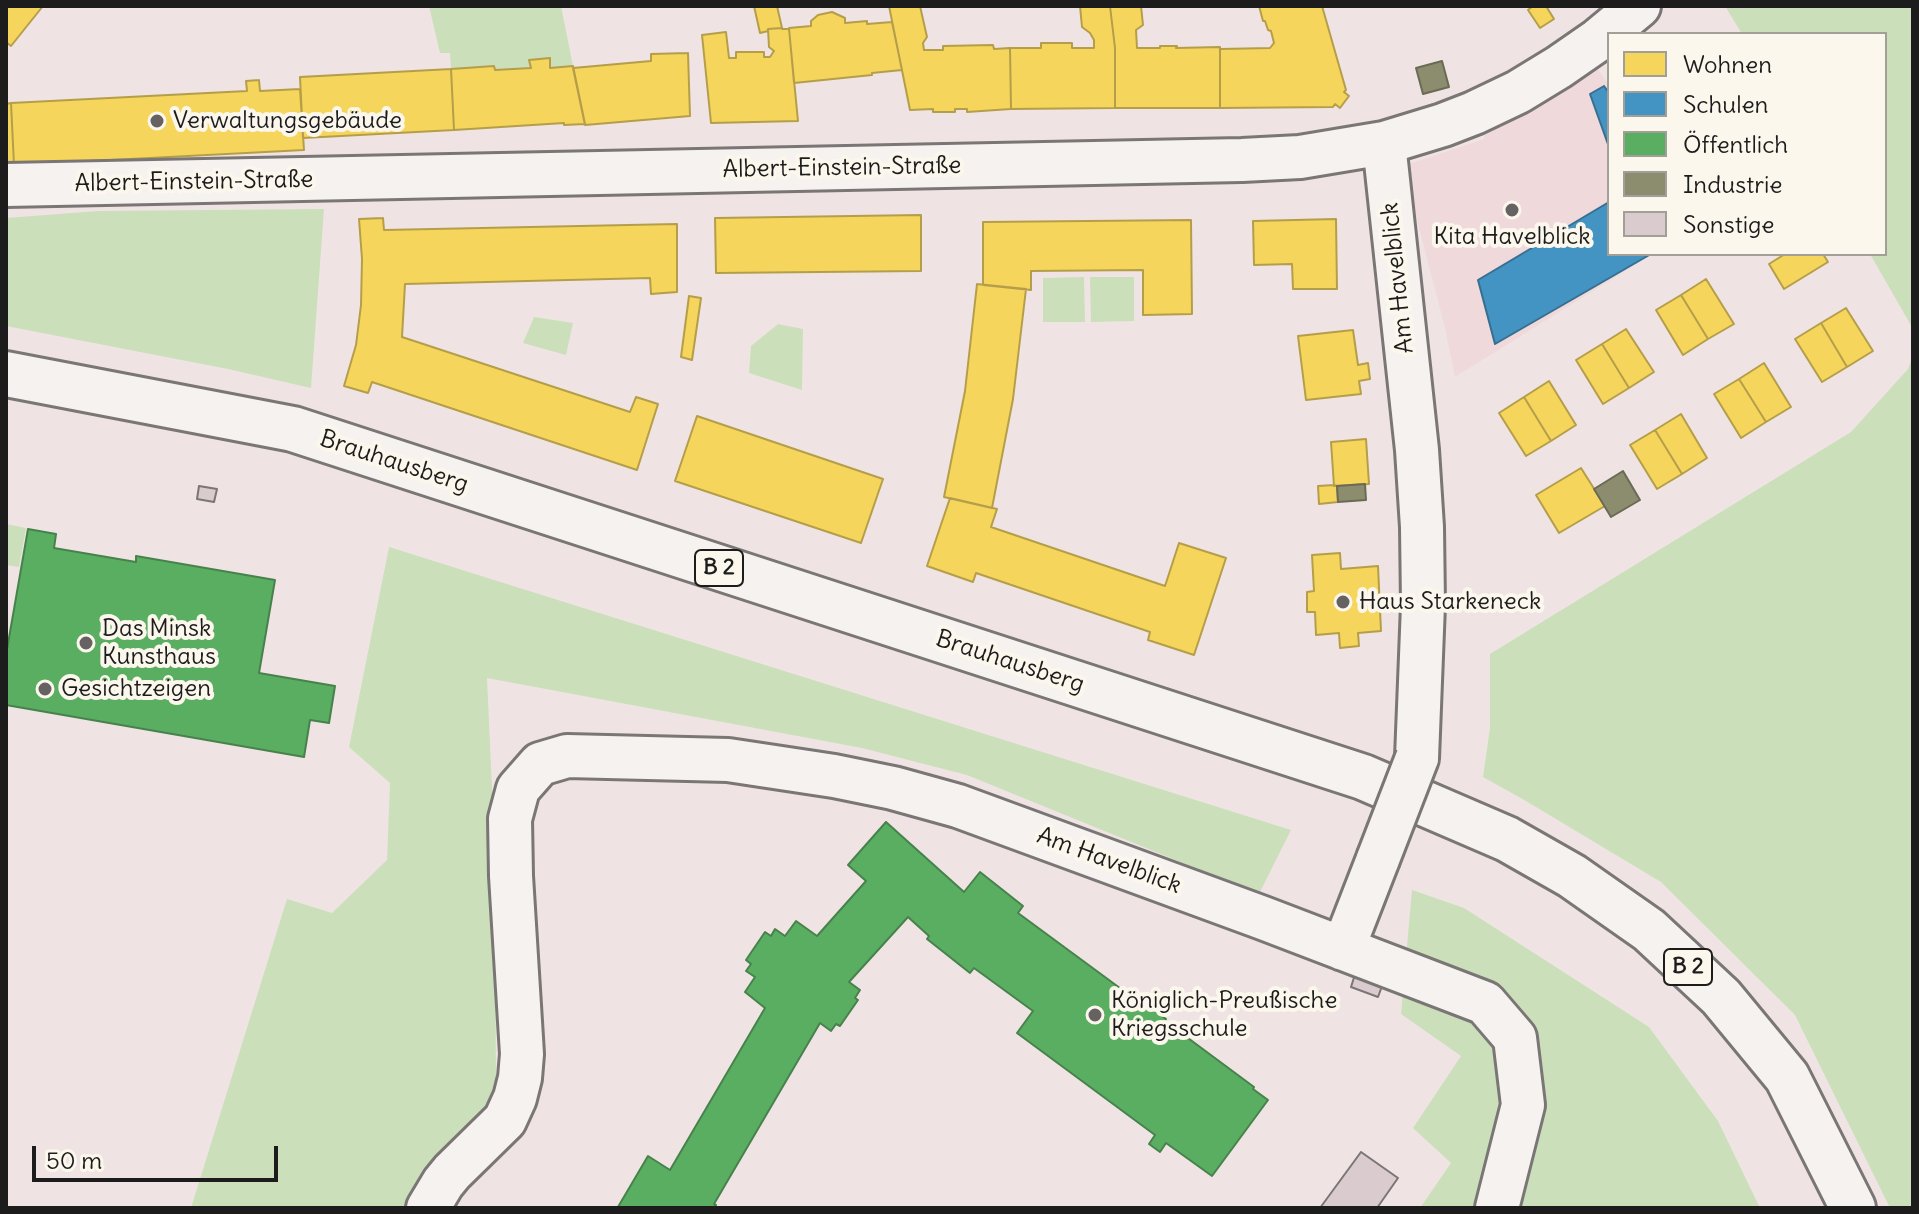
<!DOCTYPE html>
<meta charset="utf-8">
<style>
body{margin:0}
#map{position:relative;width:1919px;height:1214px;overflow:hidden;background:#efe4e3;font-family:Delius,sans-serif}
canvas{display:block}
.frame{position:absolute;inset:0;border:8px solid #1c1c1c;pointer-events:none}
.legend{position:absolute;left:1607px;top:32px;width:280px;height:224px;box-sizing:border-box;background:#fbf7ec;border:2px solid #a29f99;margin:0;padding:10px 14px;list-style:none;font-size:24px;color:#1c1c1c}
.legend li{display:flex;align-items:center;gap:16px;height:40px}
.legend b{width:40px;border:2px solid #a29f99}
.scale{position:absolute;left:32px;top:1146px;width:246px;height:36px;box-sizing:border-box;border:4px solid #1c1c1c;border-top:0;padding-left:10px;font-size:24px;line-height:28px;white-space:nowrap;color:#1c1c1c;-webkit-text-stroke:6px #fbf7ec;paint-order:stroke}
</style>
<div id="map">
<canvas width="1919" height="1214"></canvas>
<div class="frame"></div>
<ul class="legend">
<li><b style="height:22px;background:#f6d55c"></b>Wohnen</li>
<li><b style="height:22px;background:#4393c3"></b>Schulen</li>
<li><b style="height:22px;background:#5aae61"></b>Öffentlich</li>
<li><b style="height:22px;background:#8c8c6e"></b>Industrie</li>
<li><b style="height:22px;background:#dacbce"></b>Sonstige</li>
</ul>
<div class="scale">50 m</div>
</div>
<script>
const ctx = document.querySelector('canvas').getContext('2d');
ctx.lineJoin = 'round';
function paint(path, color) { ctx.fillStyle = color; ctx.fill(path, 'evenodd'); }
const poly = rows => new Path2D(rows.map(r => 'M' + r).join(''));
function trace(path, color, width, dash) { ctx.strokeStyle = color; ctx.lineWidth = width; ctx.lineCap = dash ? 'butt' : 'round'; ctx.setLineDash(dash || []); ctx.stroke(path); }
function label(font, color, halo, rows, align = 'center') {
  ctx.font = font + ' Delius,sans-serif'; ctx.lineWidth = 8; ctx.setLineDash([]); ctx.textBaseline = 'middle'; ctx.strokeStyle = halo; ctx.fillStyle = color; for (const [text, x, y, turn = 0] of rows) {
    ctx.save(); ctx.translate(x, y); ctx.rotate((+turn || 0) * Math.PI / 180); ctx.textAlign = isNaN(turn) ? turn : align; if (halo) ctx.strokeText(text, 0, 0); ctx.fillText(text, 0, 0); ctx.restore();
  }
}
const built = poly([
 [1597,68,1609,85,1609,254,1652,254,1455,377,1445,328,1403,166,1484,139,1486,126,1516,108,1528,114,1569,89]
]);
const green = poly([
 [429,6,561,6,573,66,550,68,549,58,530,60,531,68,495,70,494,66,451,69,450,53,440,53],
 [1725,6,1913,6,1913,329,1870,254,1885,254,1885,34,1742,34],
 [324,209,311,388,228,369,6,326,6,218,98,211],
 [1084,277,1085,322,1043,322,1043,278],
 [1090,277,1134,277,1134,321,1091,322],
 [534,317,573,323,566,355,523,343],
 [778,324,803,329,802,390,749,373,751,346],
 [1913,356,1913,1208,1890,1208,1795,1015,1661,882,1526,801,1483,777,1490,728,1490,654,1851,432,1908,369],
 [6,524,26,528,19,567,6,565],
 [389,547,1291,830,1259,894,967,775,862,748,487,678,495,855,496,1097,412,1208,191,1208,287,899,332,913,387,860,390,783,349,747],
 [1412,890,1464,908,1649,1027,1718,1121,1760,1208,1420,1208,1451,1163,1413,1128,1461,1056,1401,1014]
]);
const homes = poly([
 [6,6,43,6,11,46,6,42,6,6],
 [754,6,777,6,782,28,768,29,768,31,760,33,754,6],
 [889,6,920,6,927,37,923,43,924,50,943,50,943,46,993,45,994,49,1010,48,1011,109,967,112,967,109,955,109,955,112,933,112,933,109,910,110,889,6],
 [1080,6,1110,6,1115,48,1115,108,1011,109,1010,48,1041,48,1041,43,1072,43,1072,48,1094,48,1094,40,1090,33,1082,27,1080,6],
 [1110,6,1141,6,1143,25,1136,30,1137,48,1160,48,1160,46,1177,46,1176,48,1220,47,1220,108,1115,108,1115,48,1110,6],
 [1259,6,1322,6,1346,90,1344,92,1349,96,1340,108,1335,104,1333,107,1220,108,1220,49,1270,48,1274,43,1271,31,1268,30,1265,21,1263,21,1259,6],
 [1533,6,1546,6,1554,19,1540,28,1528,10,1533,6],
 [832,12,845,18,845,23,867,21,867,24,892,22,902,70,872,73,872,75,794,83,789,28,811,26,811,21,818,15,832,12],
 [782,28,782,29,789,29,798,121,711,123,702,35,726,32,729,58,736,58,736,52,764,52,764,57,770,57,774,51,769,47,768,29,782,28],
 [688,53,690,116,585,125,573,68,651,61,651,54,688,53],
 [550,58,550,68,573,66,585,124,564,125,564,123,454,130,451,69,494,66,495,70,531,68,529,60,550,58],
 [451,69,454,130,303,138,300,77,451,69],
 [259,80,260,91,300,89,304,150,14,165,11,103,247,91,246,81,259,80],
 [11,103,14,165,6,166,6,104,11,103],
 [921,215,921,271,716,273,715,218,921,215],
 [383,218,384,230,677,224,677,292,651,294,650,278,405,284,402,337,630,412,636,397,658,404,637,470,372,382,368,393,344,386,356,345,361,305,362,259,359,219,383,218],
 [1336,219,1337,289,1293,289,1292,264,1254,265,1253,221,1336,219],
 [1191,220,1192,314,1143,315,1143,270,1031,271,1031,290,983,285,983,222,1191,220],
 [1785,254,1823,254,1828,262,1784,289,1769,264,1785,254],
 [1706,279,1734,324,1708,339,1681,295,1706,279],
 [977,284,1026,289,1013,399,992,508,944,497,965,391,977,284],
 [1681,295,1708,339,1683,355,1656,310,1681,295],
 [689,296,701,298,692,360,681,357,689,296],
 [1846,308,1873,351,1847,367,1821,323,1846,308],
 [1821,323,1847,367,1822,382,1795,339,1821,323],
 [1626,329,1654,372,1629,388,1602,344,1626,329],
 [1353,330,1358,365,1368,363,1370,379,1359,381,1361,394,1306,400,1298,336,1353,330],
 [1602,344,1629,388,1603,404,1576,360,1602,344],
 [1764,363,1791,407,1766,422,1739,379,1764,363],
 [1739,379,1766,422,1741,438,1714,394,1739,379],
 [1549,381,1576,425,1551,441,1524,397,1549,381],
 [1524,397,1551,441,1526,456,1499,413,1524,397],
 [1681,414,1707,458,1682,474,1655,430,1681,414],
 [697,416,883,479,861,543,675,481,697,416],
 [1655,430,1682,474,1657,489,1630,445,1655,430],
 [1366,439,1369,484,1334,486,1331,442,1366,439],
 [1581,468,1605,506,1559,533,1536,495,1581,468],
 [1334,485,1337,486,1338,502,1319,504,1318,486,1334,485],
 [950,498,997,509,991,527,1165,586,1179,543,1226,558,1194,655,1148,640,1150,632,976,573,973,582,927,566,950,498],
 [1340,553,1341,569,1378,566,1381,631,1358,633,1359,646,1340,648,1339,633,1316,635,1315,612,1307,612,1307,592,1314,591,1312,555,1340,553]
]);
const schools = poly([
 [1604,86,1609,93,1609,147,1590,94,1604,86],
 [1609,202,1609,254,1651,254,1495,344,1478,280,1609,202]
]);
const public = poly([
 [28,529,56,534,54,548,136,562,136,556,275,580,259,673,335,686,329,723,310,720,304,757,6,705,6,655,28,529],
 [886,822,964,892,980,872,1023,906,1018,913,1128,994,1130,992,1166,1019,1165,1021,1254,1087,1253,1089,1268,1100,1212,1176,1166,1143,1160,1152,1149,1144,1155,1135,1017,1033,1033,1011,974,968,970,973,927,939,929,936,908,917,849,982,860,990,855,998,858,1000,840,1026,836,1024,831,1031,820,1023,714,1204,716,1205,714,1208,618,1207,648,1156,670,1170,765,1008,745,992,755,977,746,971,751,964,746,960,765,932,771,936,775,929,785,936,796,921,817,936,866,881,848,865,886,822]
]);
const industry = poly([
 [1442,61,1449,87,1423,94,1416,68,1442,61],
 [1623,471,1640,500,1611,517,1594,489,1623,471],
 [1365,484,1366,500,1338,502,1337,486,1365,484]
]);
const building = poly([
 [199,486,217,489,214,502,197,499,199,486],
 [1357,968,1385,978,1378,997,1351,987,1357,968],
 [1361,1152,1398,1178,1377,1208,1320,1208,1361,1152]
]);
const minor = poly([
 [1384,143,1417,450,1422,527,1423,605,1417,758],
 [6,185,1242,160,1300,157,1384,143,1443,125,1474,113,1518,92,1559,67,1598,40,1639,6],
 [1343,949,1378,859],
 [428,1208,443,1183,452,1172,505,1120,515,1098,520,1078,522,1054,511,876,510,819,518,789,540,764,567,756,728,760,834,776,893,788,958,806,1263,918,1485,1003,1515,1038,1523,1105,1497,1208]
]);
const major = poly([
 [6,374,293,429,1363,777,1507,839,1572,876,1649,930,1721,997,1787,1077,1853,1208]
]);
const minorBridge = poly([
 [1378,859,1417,758]
]);
const markers = [
 [157,121,8,"#666262"],
 [1512,210,8,"#666262"],
 [1343,602,8,"#666262"],
 [86,643,8,"#666262"],
 [45,689,8,"#666262"],
 [1095,1015,8,"#666262"]
];
const shields = [
 [719,568,48],
 [1688,967,48]
];
const shieldNames = [
 ["B 2",719,568],
 ["B 2",1688,967]
];
const poiNames = [
 ["Verwaltungsgebäude",173,121],
 ["Kita Havelblick",1512,237,"center"],
 ["Haus Starkeneck",1359,602],
 ["Das Minsk",102,629],
 ["Kunsthaus",102,657],
 ["Gesichtzeigen",61,689],
 ["Königlich-Preußische",1111,1001],
 ["Kriegsschule",1111,1029]
];
const streetNames = [
 ["Albert-Einstein-Straße",842,168,-1],
 ["Albert-Einstein-Straße",194,182,-1],
 ["Am Havelblick",1398,278,-96],
 ["Brauhausberg",394,462,18],
 ["Brauhausberg",1010,662,18],
 ["Am Havelblick",1109,861,20]
];
paint(built, '#efd9db');
paint(green, '#cbdfbb');
paint(homes, '#f6d55c');
trace(homes, '#b59e49', 2);
paint(schools, '#4393c3');
trace(schools, '#376f91', 2);
paint(public, '#5aae61');
trace(public, '#47824c', 2);
paint(industry, '#8c8c6e');
trace(industry, '#6a6a55', 2);
paint(building, '#dacbce');
trace(building, '#7b7676', 2);
trace(minor, '#7b7676', 48);
trace(major, '#7b7676', 50);
trace(minor, '#f5f2ef', 42);
trace(major, '#f5f2ef', 44);
trace(minorBridge, '#7b7676', 48, []);
trace(minorBridge, '#f5f2ef', 42);
for (const [x, y, r, color] of markers) { const dot = new Path2D(); dot.arc(x, y, r, 0, 2 * Math.PI); ctx.fillStyle = color; ctx.fill(dot); trace(dot, '#fbf7ec', 3); }
for (const [x, y, w] of shields) { const box = new Path2D(); box.roundRect(x - w / 2, y - 18, w, 36, 6); ctx.fillStyle = '#fbf7ec'; ctx.fill(box); trace(box, '#1c1c1c', 2); }
label('bold 22px', '#1c1c1c', null, shieldNames);
label('24px', '#1c1c1c', '#fbf7ec', poiNames, 'left');
label('24px', '#1c1c1c', '#fbf7ec', streetNames);
</script>
